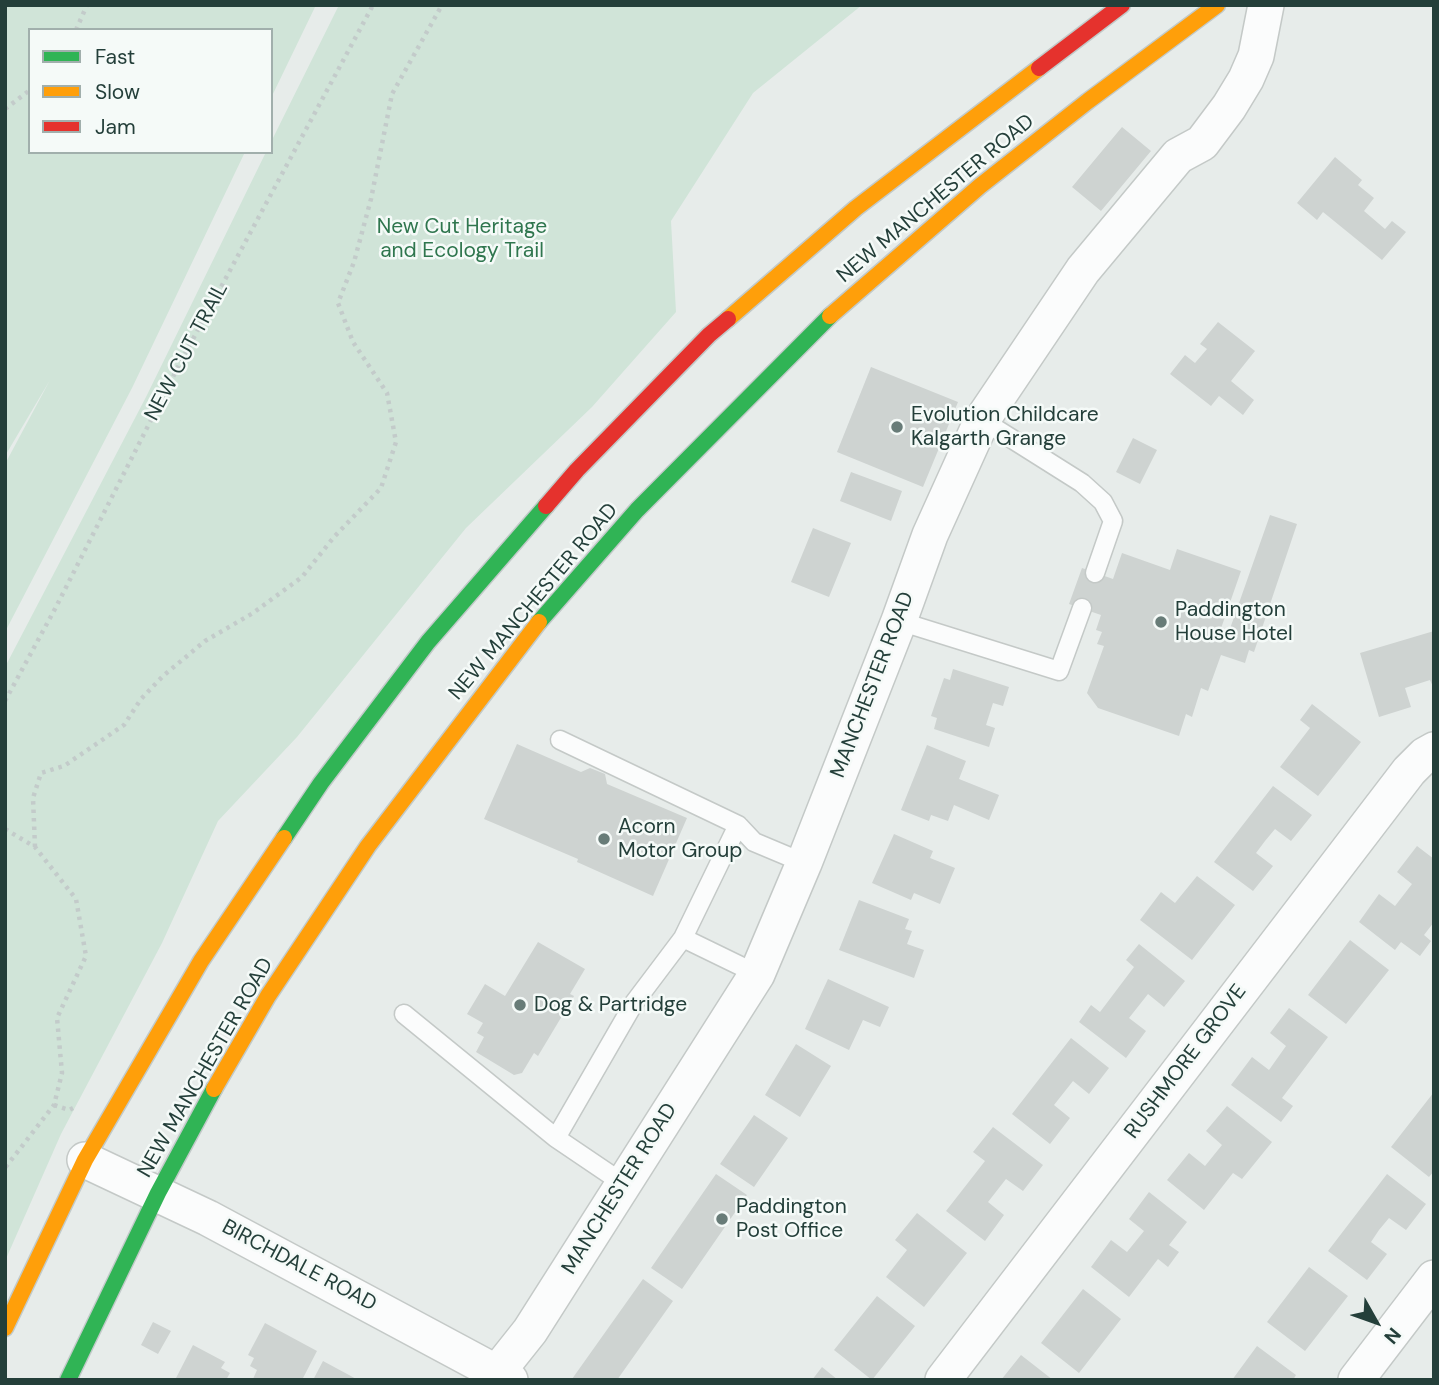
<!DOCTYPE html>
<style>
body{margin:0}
#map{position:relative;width:1439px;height:1385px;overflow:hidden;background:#e7ecea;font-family:"DM Sans",sans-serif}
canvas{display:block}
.frame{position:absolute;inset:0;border:7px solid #243f3a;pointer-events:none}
.legend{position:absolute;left:28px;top:28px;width:245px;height:126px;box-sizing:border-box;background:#f5faf8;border:2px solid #a1afac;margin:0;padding:9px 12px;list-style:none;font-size:21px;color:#243f3a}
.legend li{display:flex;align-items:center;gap:14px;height:35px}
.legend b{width:35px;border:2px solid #a1afac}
.north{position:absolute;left:1341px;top:1287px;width:70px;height:70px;-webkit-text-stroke:5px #f5faf8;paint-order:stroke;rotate:130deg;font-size:19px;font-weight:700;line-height:28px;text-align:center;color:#243f3a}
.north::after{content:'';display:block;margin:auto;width:24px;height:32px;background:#243f3a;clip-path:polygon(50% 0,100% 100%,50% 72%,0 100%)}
</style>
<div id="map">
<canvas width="1439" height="1385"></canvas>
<div class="frame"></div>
<ul class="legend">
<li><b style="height:9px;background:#30b455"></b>Fast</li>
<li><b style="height:9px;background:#ff9f0a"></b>Slow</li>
<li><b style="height:9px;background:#e5322d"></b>Jam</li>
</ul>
<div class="north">N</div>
</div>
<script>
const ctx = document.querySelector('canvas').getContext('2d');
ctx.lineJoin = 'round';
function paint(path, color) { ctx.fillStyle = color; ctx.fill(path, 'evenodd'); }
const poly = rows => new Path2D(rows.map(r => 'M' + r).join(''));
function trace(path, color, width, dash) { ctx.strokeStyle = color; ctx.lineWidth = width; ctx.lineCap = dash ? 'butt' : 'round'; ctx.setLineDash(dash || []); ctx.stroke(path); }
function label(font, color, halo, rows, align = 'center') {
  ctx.font = font + ' "DM Sans",sans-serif'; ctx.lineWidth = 5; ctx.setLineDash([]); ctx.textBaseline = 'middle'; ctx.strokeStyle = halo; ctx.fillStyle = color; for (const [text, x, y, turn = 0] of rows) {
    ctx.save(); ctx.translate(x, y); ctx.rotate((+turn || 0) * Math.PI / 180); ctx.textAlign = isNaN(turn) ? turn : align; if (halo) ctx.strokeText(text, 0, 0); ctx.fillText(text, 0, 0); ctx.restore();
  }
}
const green = poly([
 [5,5,316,5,271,98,271,30,30,30,30,152,245,152,132,388,5,632,5,464,50,380,5,456],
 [339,5,862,5,753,93,671,221,676,312,592,407,466,528,297,737,218,821,162,943,61,1134,5,1261,5,667,146,397,266,152,271,152,271,142]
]);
const building = poly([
 [1122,127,1151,151,1101,211,1072,187],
 [1335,157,1362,180,1358,185,1374,198,1364,211,1385,229,1392,221,1406,232,1382,260,1323,212,1317,220,1297,203],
 [1218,322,1255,351,1231,381,1254,400,1243,415,1219,396,1211,406,1170,374,1185,355,1195,363,1207,349,1200,344],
 [871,367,958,402,923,487,837,452],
 [1133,438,1157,450,1140,484,1116,472],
 [851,472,902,491,891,521,840,501],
 [1270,515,1297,524,1254,652,1249,650,1245,663,1221,655,1208,691,1201,688,1192,717,1186,714,1179,736,1098,708,1087,693,1104,646,1097,644,1102,632,1096,630,1101,615,1069,604,1082,568,1113,579,1122,553,1170,570,1177,549,1241,571,1218,637,1226,640],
 [813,528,851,543,829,597,791,582],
 [1434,631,1434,689,1430,680,1405,688,1411,707,1379,717,1360,653],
 [953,669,1009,687,1003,706,993,703,986,725,995,728,989,747,934,729,937,718,931,716,944,678,950,680],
 [1312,704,1361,742,1318,796,1280,767,1310,728,1300,720],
 [517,744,581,772,590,768,605,774,607,784,687,818,653,896,577,862,578,859,484,819],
 [927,745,966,761,959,779,999,795,989,820,954,805,948,821,931,815,929,821,901,810],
 [1273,786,1312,815,1291,841,1275,829,1265,841,1256,853,1273,866,1253,891,1214,862],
 [894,834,933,851,930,858,955,868,940,904,914,893,911,900,872,883],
 [1417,846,1434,859,1434,922,1424,935,1431,941,1420,956,1401,942,1395,950,1359,922,1379,894,1395,906,1412,884,1397,872],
 [1197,876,1235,905,1192,960,1140,920,1161,892,1175,903],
 [859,900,909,919,905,929,912,931,907,944,924,950,914,978,839,950],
 [1350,940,1389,970,1346,1024,1308,995],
 [538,942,585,969,570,994,574,996,538,1056,534,1053,522,1073,514,1075,476,1052,484,1037,477,1033,483,1023,467,1014,485,984,505,996],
 [1139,944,1185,981,1164,1007,1148,994,1129,1018,1146,1031,1126,1058,1079,1022,1091,1005,1100,1012,1134,967,1126,960],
 [828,979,889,1007,880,1027,863,1020,849,1050,805,1029],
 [1289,1008,1328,1037,1282,1098,1293,1106,1281,1122,1231,1085,1252,1057,1269,1070,1286,1046,1270,1033],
 [1071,1038,1109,1068,1089,1094,1073,1081,1054,1105,1070,1118,1050,1144,1012,1114],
 [796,1044,831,1066,800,1117,765,1095],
 [1434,1092,1434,1171,1429,1177,1391,1147],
 [1227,1106,1272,1142,1242,1179,1233,1173,1204,1210,1167,1180,1189,1153,1205,1166,1222,1145,1206,1131],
 [754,1115,788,1138,754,1187,720,1164],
 [993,1127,1043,1165,1023,1191,1006,1179,988,1202,1004,1215,985,1241,946,1211,985,1161,973,1152],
 [716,1174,747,1195,682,1289,651,1268],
 [1387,1174,1426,1204,1406,1230,1389,1218,1379,1230,1371,1242,1387,1254,1367,1280,1328,1251],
 [1149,1192,1187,1222,1169,1245,1179,1252,1168,1267,1158,1259,1129,1297,1091,1267,1111,1240,1127,1252,1144,1231,1129,1219],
 [917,1213,967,1253,924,1307,886,1277,907,1250,895,1240],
 [1309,1267,1348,1296,1305,1351,1267,1322],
 [643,1279,673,1301,617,1380,573,1380,572,1379],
 [1083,1289,1121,1319,1079,1373,1041,1343],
 [877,1296,915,1326,872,1380,834,1350],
 [153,1322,171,1331,158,1354,141,1345],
 [265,1323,317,1351,302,1380,253,1379,257,1370,250,1366,254,1358,248,1355],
 [193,1345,225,1362,221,1368,230,1373,226,1380,175,1380],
 [1257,1346,1296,1375,1293,1380,1232,1380],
 [1021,1355,1053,1380,1001,1380],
 [323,1361,349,1375,358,1380,313,1380],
 [822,1367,838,1380,812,1380]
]);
const path = poly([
 [76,30,87,5],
 [5,109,30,90],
 [5,701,56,607,179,365,373,5],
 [5,829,35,847,76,899,86,956,57,1018,62,1073,54,1105,5,1168],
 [35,847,33,798,41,773,64,766,124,725,141,699,163,676,205,641,253,613,302,577,334,537,381,488,396,442,387,393,353,342,338,303,354,262,371,199,392,94,442,5],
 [54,1105,69,1110,73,1108]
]);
const lane = poly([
 [982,420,1082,483,1103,502,1113,521,1095,573],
 [899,621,1059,671,1082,608],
 [560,740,738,825],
 [683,938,757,974],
 [404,1014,556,1138],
 [624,1184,556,1138,634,1003,683,938,738,825,754,842,804,863]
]);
const street = poly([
 [85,1160,208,1218,510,1380],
 [491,1380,530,1331,757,974,804,863,899,621,930,535,982,420,1083,270,1178,156,1202,143,1229,107,1246,79,1256,56,1266,5],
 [943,1380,1409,771,1425,755,1434,750],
 [1356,1380,1434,1278]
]);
const fast = poly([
 [539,622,637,510,830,316],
 [284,838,321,783,428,642,546,506],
 [68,1380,158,1193,214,1089]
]);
const slow = poly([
 [830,316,980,186,1088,101,1217,5],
 [728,319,856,208,1039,68],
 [214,1089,268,996,368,846,539,622],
 [5,1328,85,1160,201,961,284,838]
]);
const jam = poly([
 [1039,68,1122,5],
 [546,506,577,470,709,335,728,319]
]);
const markers = [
 [897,427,7,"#687c78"],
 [1161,622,7,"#687c78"],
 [604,839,7,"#687c78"],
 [520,1005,7,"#687c78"],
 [722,1219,7,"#687c78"]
];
const streetNames = [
 ["NEW MANCHESTER ROAD",936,199,-40],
 ["NEW CUT TRAIL",187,352,-62],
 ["NEW MANCHESTER ROAD",534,602,-50],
 ["MANCHESTER ROAD",873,685,-69],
 ["RUSHMORE GROVE",1186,1062,-53],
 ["NEW MANCHESTER ROAD",206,1068,-60],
 ["MANCHESTER ROAD",620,1189,-58],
 ["BIRCHDALE ROAD",299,1266,28]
];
const parkNames = [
 ["New Cut Heritage",462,227],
 ["and Ecology Trail",462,251]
];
const poiNames = [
 ["Evolution Childcare",911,415],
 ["Kalgarth Grange",911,439],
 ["Paddington",1175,610],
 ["House Hotel",1175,634],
 ["Acorn",618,827],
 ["Motor Group",618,851],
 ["Dog & Partridge",534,1005],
 ["Paddington",736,1207],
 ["Post Office",736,1231]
];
paint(green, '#d0e4d8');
paint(building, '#ced3d1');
trace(lane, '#c4c9c7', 21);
trace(street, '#c4c9c7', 38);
trace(fast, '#c2cac9', 19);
trace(slow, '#c2cac9', 19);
trace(jam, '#c2cac9', 19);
trace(path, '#c3cbca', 4.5, [3.5, 5]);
trace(lane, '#fbfcfc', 18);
trace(street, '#fbfcfc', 35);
trace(fast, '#30b455', 16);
trace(slow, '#ff9f0a', 16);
trace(jam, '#e5322d', 16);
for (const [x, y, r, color] of markers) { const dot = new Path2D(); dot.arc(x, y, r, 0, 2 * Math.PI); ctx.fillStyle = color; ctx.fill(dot); trace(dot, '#f5faf8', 2.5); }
label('21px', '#243f3a', '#f5faf8', streetNames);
label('21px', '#2f764e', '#f5faf8', parkNames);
label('21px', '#243f3a', '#f5faf8', poiNames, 'left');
</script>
